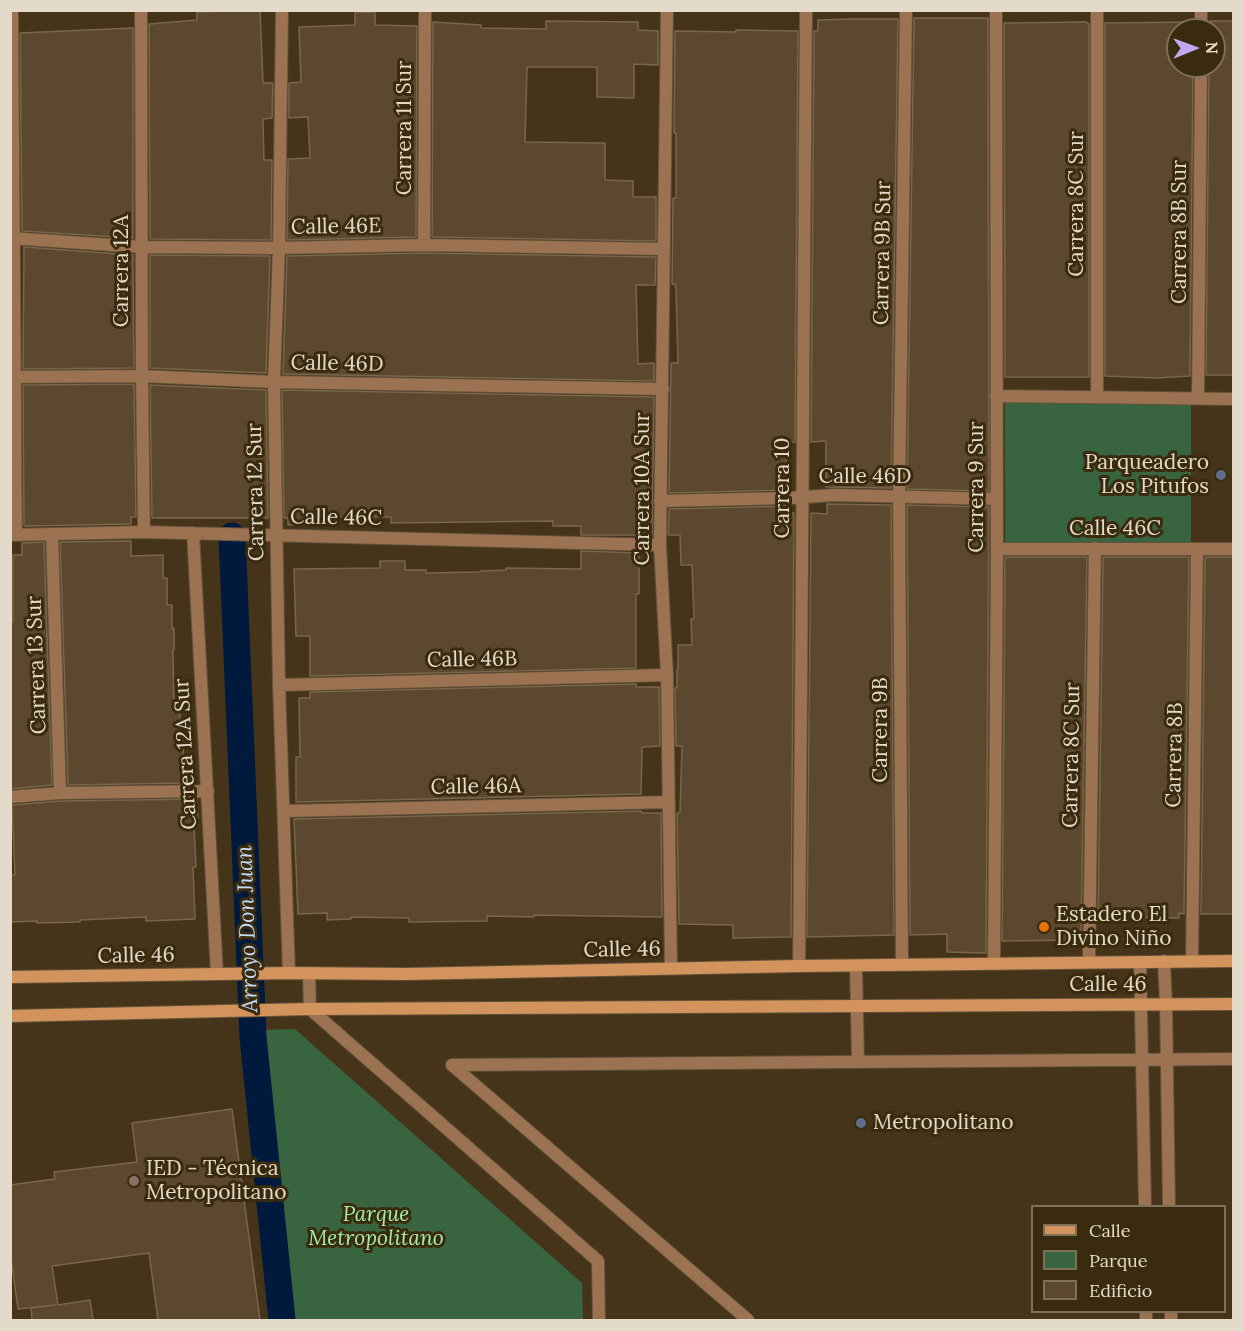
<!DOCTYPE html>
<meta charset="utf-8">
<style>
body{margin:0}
#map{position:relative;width:1244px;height:1331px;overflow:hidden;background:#453419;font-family:Lora,serif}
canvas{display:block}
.frame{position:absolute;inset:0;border:12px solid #e4daca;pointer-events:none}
.legend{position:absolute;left:1031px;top:1205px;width:195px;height:108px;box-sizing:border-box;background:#3a2a0e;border:2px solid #7e7059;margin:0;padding:8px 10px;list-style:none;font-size:18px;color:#e4daca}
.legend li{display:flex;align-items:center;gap:12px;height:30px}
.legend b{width:30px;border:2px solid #7e7059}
.north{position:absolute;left:1166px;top:18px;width:60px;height:60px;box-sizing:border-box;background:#3a2a0e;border:2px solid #7e7059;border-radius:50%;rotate:89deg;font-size:16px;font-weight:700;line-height:24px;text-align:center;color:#e4daca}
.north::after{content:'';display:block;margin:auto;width:21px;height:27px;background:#c5a7f1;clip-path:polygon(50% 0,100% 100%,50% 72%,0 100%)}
</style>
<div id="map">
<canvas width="1244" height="1331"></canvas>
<div class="frame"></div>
<ul class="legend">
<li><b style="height:8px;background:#d3935d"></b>Calle</li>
<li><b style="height:16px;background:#38643f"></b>Parque</li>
<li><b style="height:16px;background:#5c482e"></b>Edificio</li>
</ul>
<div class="north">N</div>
</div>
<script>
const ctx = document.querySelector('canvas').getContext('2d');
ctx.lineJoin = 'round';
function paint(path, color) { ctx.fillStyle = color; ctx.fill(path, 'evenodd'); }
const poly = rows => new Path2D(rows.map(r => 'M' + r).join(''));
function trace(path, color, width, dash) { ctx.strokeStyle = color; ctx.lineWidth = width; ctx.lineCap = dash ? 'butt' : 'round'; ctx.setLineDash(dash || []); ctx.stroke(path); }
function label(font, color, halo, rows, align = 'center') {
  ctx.font = font + ' Lora,serif'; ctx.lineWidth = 6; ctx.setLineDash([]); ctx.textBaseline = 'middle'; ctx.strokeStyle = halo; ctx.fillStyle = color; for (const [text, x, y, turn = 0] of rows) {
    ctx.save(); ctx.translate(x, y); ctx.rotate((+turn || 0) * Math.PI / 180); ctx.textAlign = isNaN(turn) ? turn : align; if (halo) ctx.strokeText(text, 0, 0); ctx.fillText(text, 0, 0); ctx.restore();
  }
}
const green = poly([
 [1005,402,1191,405,1191,543,1005,543],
 [295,1029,582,1283,583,1320,292,1320,261,1030]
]);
const canal = poly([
 [232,536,253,1037,282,1320]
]);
const building = poly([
 [260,10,263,83,273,83,272,118,263,119,264,160,272,160,271,240,150,239,149,24,197,20,197,12,260,10],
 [355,12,375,12,375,25,417,26,416,237,287,240,288,159,310,158,308,117,289,118,289,83,301,82,299,27,355,25,355,12],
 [914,18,988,18,989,491,907,489,914,18],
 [850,19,898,19,891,488,826,487,826,441,811,442,814,31,818,31,818,20,850,19],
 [546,21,638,22,638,30,658,31,658,65,634,64,634,98,597,97,597,67,527,67,525,142,605,143,605,180,633,181,633,197,656,197,656,241,432,237,433,22,481,25,481,28,546,29,546,21],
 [1212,21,1233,21,1233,375,1206,375,1209,66,1214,66,1214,30,1209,30,1209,22,1212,21],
 [1086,22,1089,24,1089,377,1005,377,1004,23,1086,22],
 [1193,22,1193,30,1178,30,1178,66,1193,66,1190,376,1157,378,1105,376,1105,23,1193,22],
 [133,28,133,238,22,231,20,33,133,28],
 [736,30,798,31,795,442,786,442,787,490,669,493,671,363,678,363,676,289,675,284,672,284,673,198,676,198,676,133,674,133,675,31,736,32,736,30],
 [24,247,133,255,134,368,23,369,24,247],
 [424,253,656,257,655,285,636,285,638,364,654,363,654,381,283,374,287,256,424,253],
 [150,255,270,256,266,373,150,368,150,255],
 [134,384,136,517,131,517,131,524,24,526,23,385,134,384],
 [150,385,266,390,268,518,152,518,150,385],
 [282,390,654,397,652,535,581,535,581,526,553,526,553,521,391,523,391,517,314,517,314,524,288,525,288,518,284,518,282,390],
 [827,504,891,505,894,935,807,937,811,513,827,514,827,504],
 [907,505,989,507,986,953,947,952,947,934,910,935,907,505],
 [787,506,787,513,794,513,791,937,733,938,733,925,679,924,677,813,680,813,682,746,676,746,675,688,677,688,677,670,678,670,678,645,692,645,691,619,694,619,692,565,681,565,680,535,668,535,669,509,787,506],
 [131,541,131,556,163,555,163,578,167,578,167,605,172,605,172,629,174,628,174,650,173,650,174,712,180,711,180,737,183,737,184,783,68,785,60,542,131,541],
 [44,542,52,785,10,789,10,622,13,622,13,555,22,555,22,543,44,542],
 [581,551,639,553,639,594,636,594,636,668,310,676,310,636,296,636,294,569,380,568,380,561,405,561,405,570,426,570,426,573,480,572,480,571,506,570,506,568,581,569,581,551],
 [1005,557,1087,557,1081,940,1002,941,1005,557],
 [1103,557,1189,557,1184,914,1179,913,1179,918,1098,917,1103,557],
 [1205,557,1233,557,1233,914,1201,914,1205,557],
 [636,684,636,687,659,687,660,746,642,747,641,794,296,802,296,757,300,757,299,698,310,698,310,692,636,684],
 [197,799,198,825,194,826,196,867,193,867,195,919,146,921,146,917,80,920,80,922,37,923,37,921,10,922,10,875,15,875,12,805,60,801,197,799],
 [641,811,642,813,661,813,662,917,534,915,534,917,487,916,487,921,409,922,409,918,351,917,351,919,327,920,327,913,298,914,294,819,641,811],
 [232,1109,260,1320,158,1320,149,1253,52,1266,58,1305,90,1300,93,1320,32,1320,31,1308,55,1305,18,1309,10,1251,10,1185,55,1179,54,1172,137,1162,132,1123,232,1109]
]);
const lane = poly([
 [1201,30,1201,10],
 [1097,397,1097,10],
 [1198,398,1201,66],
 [1164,961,1166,1004,1169,1206],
 [1192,961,1197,549],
 [1089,962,1095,548],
 [1140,962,1145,1206],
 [856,966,858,1062],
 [309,973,310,1009,598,1261,599,1320],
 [452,1065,1234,1059],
 [452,1065,748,1320],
 [1146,1312,1146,1320],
 [1171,1312,1171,1320]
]);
const street = poly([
 [12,10,16,535],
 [141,10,142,376,144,532],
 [282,10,279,248,274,382,279,685,289,973],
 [667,10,660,545,667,675,671,968],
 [10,238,141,247,279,248,424,245,663,249],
 [424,245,425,10],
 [10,377,142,376,274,382,663,389],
 [996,396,1234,399],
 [660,501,789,498,835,495,997,499],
 [193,533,217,974],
 [10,535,144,532,660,545],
 [52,536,60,793],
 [997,549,1234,549],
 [279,685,667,675],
 [10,797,60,793,208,791],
 [284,811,669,802],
 [994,963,997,549,996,10],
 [902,964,899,496,906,10],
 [799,966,806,10]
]);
const secondary = poly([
 [10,977,289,973,406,974,799,966,1234,961],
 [10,1016,310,1009,1234,1004]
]);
const markers = [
 [1221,475,6,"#5c6f8a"],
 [1044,927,6,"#e8710a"],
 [861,1123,6,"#5c6f8a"],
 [134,1181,6,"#8d6e63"]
];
const streetNames = [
 ["Carrera 11 Sur",405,128,-90],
 ["Carrera 8C Sur",1077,204,-90],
 ["Calle 46E",336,227,-1],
 ["Carrera 8B Sur",1180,232,-90],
 ["Carrera 9B Sur",883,253,-89],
 ["Carrera 12A",122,271,-90],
 ["Calle 46D",337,364,1],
 ["Calle 46D",865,477],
 ["Carrera 9 Sur",977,487,-90],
 ["Carrera 10",783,488,-90],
 ["Carrera 10A Sur",643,489,-90],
 ["Carrera 12 Sur",256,492,-91],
 ["Calle 46C",336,518,1],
 ["Calle 46C",1115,529],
 ["Calle 46B",472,660,-1],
 ["Carrera 13 Sur",37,665,-92],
 ["Carrera 9B",881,730,-90],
 ["Carrera 12A Sur",186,754,-93],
 ["Carrera 8C Sur",1072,755,-89],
 ["Carrera 8B",1175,755,-89],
 ["Calle 46A",476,787,-1],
 ["Calle 46",622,950,-1],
 ["Calle 46",136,956,-1],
 ["Calle 46",1108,985]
];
const poiNames = [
 ["Parqueadero",1209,463,"right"],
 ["Los Pitufos",1209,487,"right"],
 ["Estadero El",1056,915],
 ["Divino Niño",1056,939],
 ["Metropolitano",873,1123],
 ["IED - Técnica",146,1169],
 ["Metropolitano",146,1193]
];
const parkNames = [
 ["Parque",376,1215],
 ["Metropolitano",376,1239]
];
const waterNames = [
 ["Arroyo Don Juan",248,929,-92]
];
paint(green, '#38643f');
trace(canal, '#001a3d', 27);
paint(building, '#5c482e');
trace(building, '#7b664b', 1.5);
trace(lane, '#625239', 14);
trace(street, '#625239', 14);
trace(secondary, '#625239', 14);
trace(lane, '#9b7352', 12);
trace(street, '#9b7352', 12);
trace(secondary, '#d3935d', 12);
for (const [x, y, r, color] of markers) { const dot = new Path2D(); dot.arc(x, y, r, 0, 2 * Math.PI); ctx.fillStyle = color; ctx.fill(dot); trace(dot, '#3a2a0e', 2); }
label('21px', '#e4daca', '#3a2a0e', streetNames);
label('21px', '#e4daca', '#3a2a0e', poiNames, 'left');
label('italic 21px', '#9ff0aa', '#3a2a0e', parkNames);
label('italic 22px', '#c3dbfa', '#3a2a0e', waterNames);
</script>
